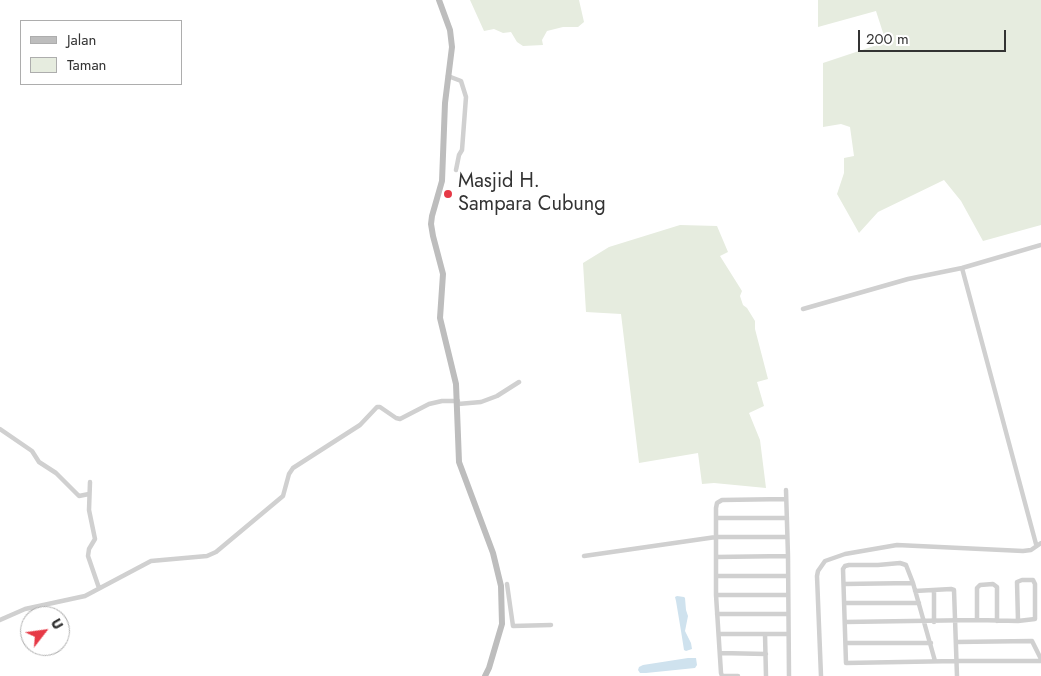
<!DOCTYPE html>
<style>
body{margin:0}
#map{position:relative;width:1041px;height:676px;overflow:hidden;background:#fff;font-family:Jost,sans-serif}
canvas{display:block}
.legend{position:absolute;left:20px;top:20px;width:162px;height:65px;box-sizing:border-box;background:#fff;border:1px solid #adadad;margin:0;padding:6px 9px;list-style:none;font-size:15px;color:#333}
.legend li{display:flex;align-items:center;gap:10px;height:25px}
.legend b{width:25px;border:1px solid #adadad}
.north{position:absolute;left:20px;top:606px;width:50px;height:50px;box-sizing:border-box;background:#fff;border:1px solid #adadad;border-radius:50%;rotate:60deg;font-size:14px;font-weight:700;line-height:20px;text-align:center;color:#333}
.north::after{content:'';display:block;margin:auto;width:18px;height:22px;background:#e63946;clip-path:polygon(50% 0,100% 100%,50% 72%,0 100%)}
.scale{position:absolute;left:858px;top:30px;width:148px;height:22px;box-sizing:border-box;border:2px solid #333;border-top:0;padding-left:6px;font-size:15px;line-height:18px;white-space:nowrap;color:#333;-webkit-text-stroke:4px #fff;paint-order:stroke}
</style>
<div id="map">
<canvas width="1041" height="676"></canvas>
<ul class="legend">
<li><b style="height:6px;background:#bdbdbd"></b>Jalan</li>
<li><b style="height:14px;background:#e6ecdf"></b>Taman</li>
</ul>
<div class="north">U</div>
<div class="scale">200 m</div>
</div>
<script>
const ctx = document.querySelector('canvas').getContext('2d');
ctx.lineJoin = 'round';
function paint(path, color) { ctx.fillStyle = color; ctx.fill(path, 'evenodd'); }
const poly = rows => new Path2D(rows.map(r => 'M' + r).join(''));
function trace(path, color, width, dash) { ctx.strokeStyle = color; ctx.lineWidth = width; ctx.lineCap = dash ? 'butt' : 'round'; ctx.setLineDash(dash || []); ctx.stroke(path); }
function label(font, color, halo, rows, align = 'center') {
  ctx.font = font + ' Jost,sans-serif'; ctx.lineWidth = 5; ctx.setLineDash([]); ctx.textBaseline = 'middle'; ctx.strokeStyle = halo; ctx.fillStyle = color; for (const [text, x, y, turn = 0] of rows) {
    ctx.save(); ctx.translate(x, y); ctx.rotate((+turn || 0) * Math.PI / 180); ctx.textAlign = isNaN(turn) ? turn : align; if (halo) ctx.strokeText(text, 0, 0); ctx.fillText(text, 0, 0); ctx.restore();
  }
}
const green = poly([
 [470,0,579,0,584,22,578,27,563,27,547,31,542,40,543,45,523,46,517,42,511,32,503,33,494,29,484,31],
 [818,0,1041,0,1041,225,983,241,961,201,944,180,878,212,859,233,837,194,844,173,844,158,854,156,850,127,841,124,823,127,823,63,886,42,876,11,818,27],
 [680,225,717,226,728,252,720,256,742,291,740,296,743,305,747,308,755,321,755,329,768,379,757,382,764,406,749,413,760,440,766,488,714,483,702,484,698,453,639,463,621,314,586,312,583,263,609,247]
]);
const water = poly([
 [677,596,684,597,685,598,686,610,688,616,685,631,691,643,692,649,686,651,684,650,681,631,676,601,675,597],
 [688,658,696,658,697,665,695,668,646,673,640,673,638,670,639,667,643,665]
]);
const street = poly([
 [448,76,461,81,466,97,462,150,459,155,456,170],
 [962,268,1036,544],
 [803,309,908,279,962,268,1041,245],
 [458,404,481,402,497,396,519,382],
 [0,429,32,451,39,462,56,473,79,496,89,494],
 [90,482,89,510,95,539,89,549,88,556,99,588],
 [786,490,788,556,789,676],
 [716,518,787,518],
 [584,556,716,537,787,537],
 [716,557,788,556],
 [716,576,788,576],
 [507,584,513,626,551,625],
 [844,584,913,583],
 [934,590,934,622],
 [915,591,951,589,954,590,957,676],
 [716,595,788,595],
 [844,603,919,603],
 [717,614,788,614],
 [0,620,25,609,85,596,151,561,207,556,216,552,283,496,289,474,293,468,360,425,377,407,380,407,396,418,400,419,429,404,442,401,458,401],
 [977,620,1018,621,1035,619,1035,584,1033,580,1022,580,1017,582,1018,621],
 [845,622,977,620,977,588,980,585,993,584,997,587,997,621],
 [719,634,788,634],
 [765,634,766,676],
 [956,642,1032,641,1041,659],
 [846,643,931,643],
 [720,653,766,654],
 [935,661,913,583,906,565,900,563,878,565,849,565,845,566,843,569,846,663,957,661,1041,661],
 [738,676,722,676,721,673,716,595,716,508,717,503,722,500,786,499],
 [821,676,817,576,818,571,825,561,845,554,897,545,1023,551,1031,550,1041,543]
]);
const secondary = poly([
 [439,0,450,30,452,47,445,103,442,181,432,216,431,224,433,236,443,274,440,318,456,384,459,462,493,553,501,586,502,624,489,668,485,676]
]);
const markers = [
 [448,194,5,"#e63946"]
];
const poiNames = [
 ["Masjid H.",458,182],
 ["Sampara Cubung",458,205]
];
paint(green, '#e6ecdf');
paint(water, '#cfe2ee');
trace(street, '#d0d0d0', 4.5);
trace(secondary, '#bdbdbd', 6);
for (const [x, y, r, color] of markers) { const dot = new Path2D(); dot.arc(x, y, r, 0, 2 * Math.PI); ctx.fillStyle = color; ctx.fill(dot); trace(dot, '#fff', 2); }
label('20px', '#333', '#fff', poiNames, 'left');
</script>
